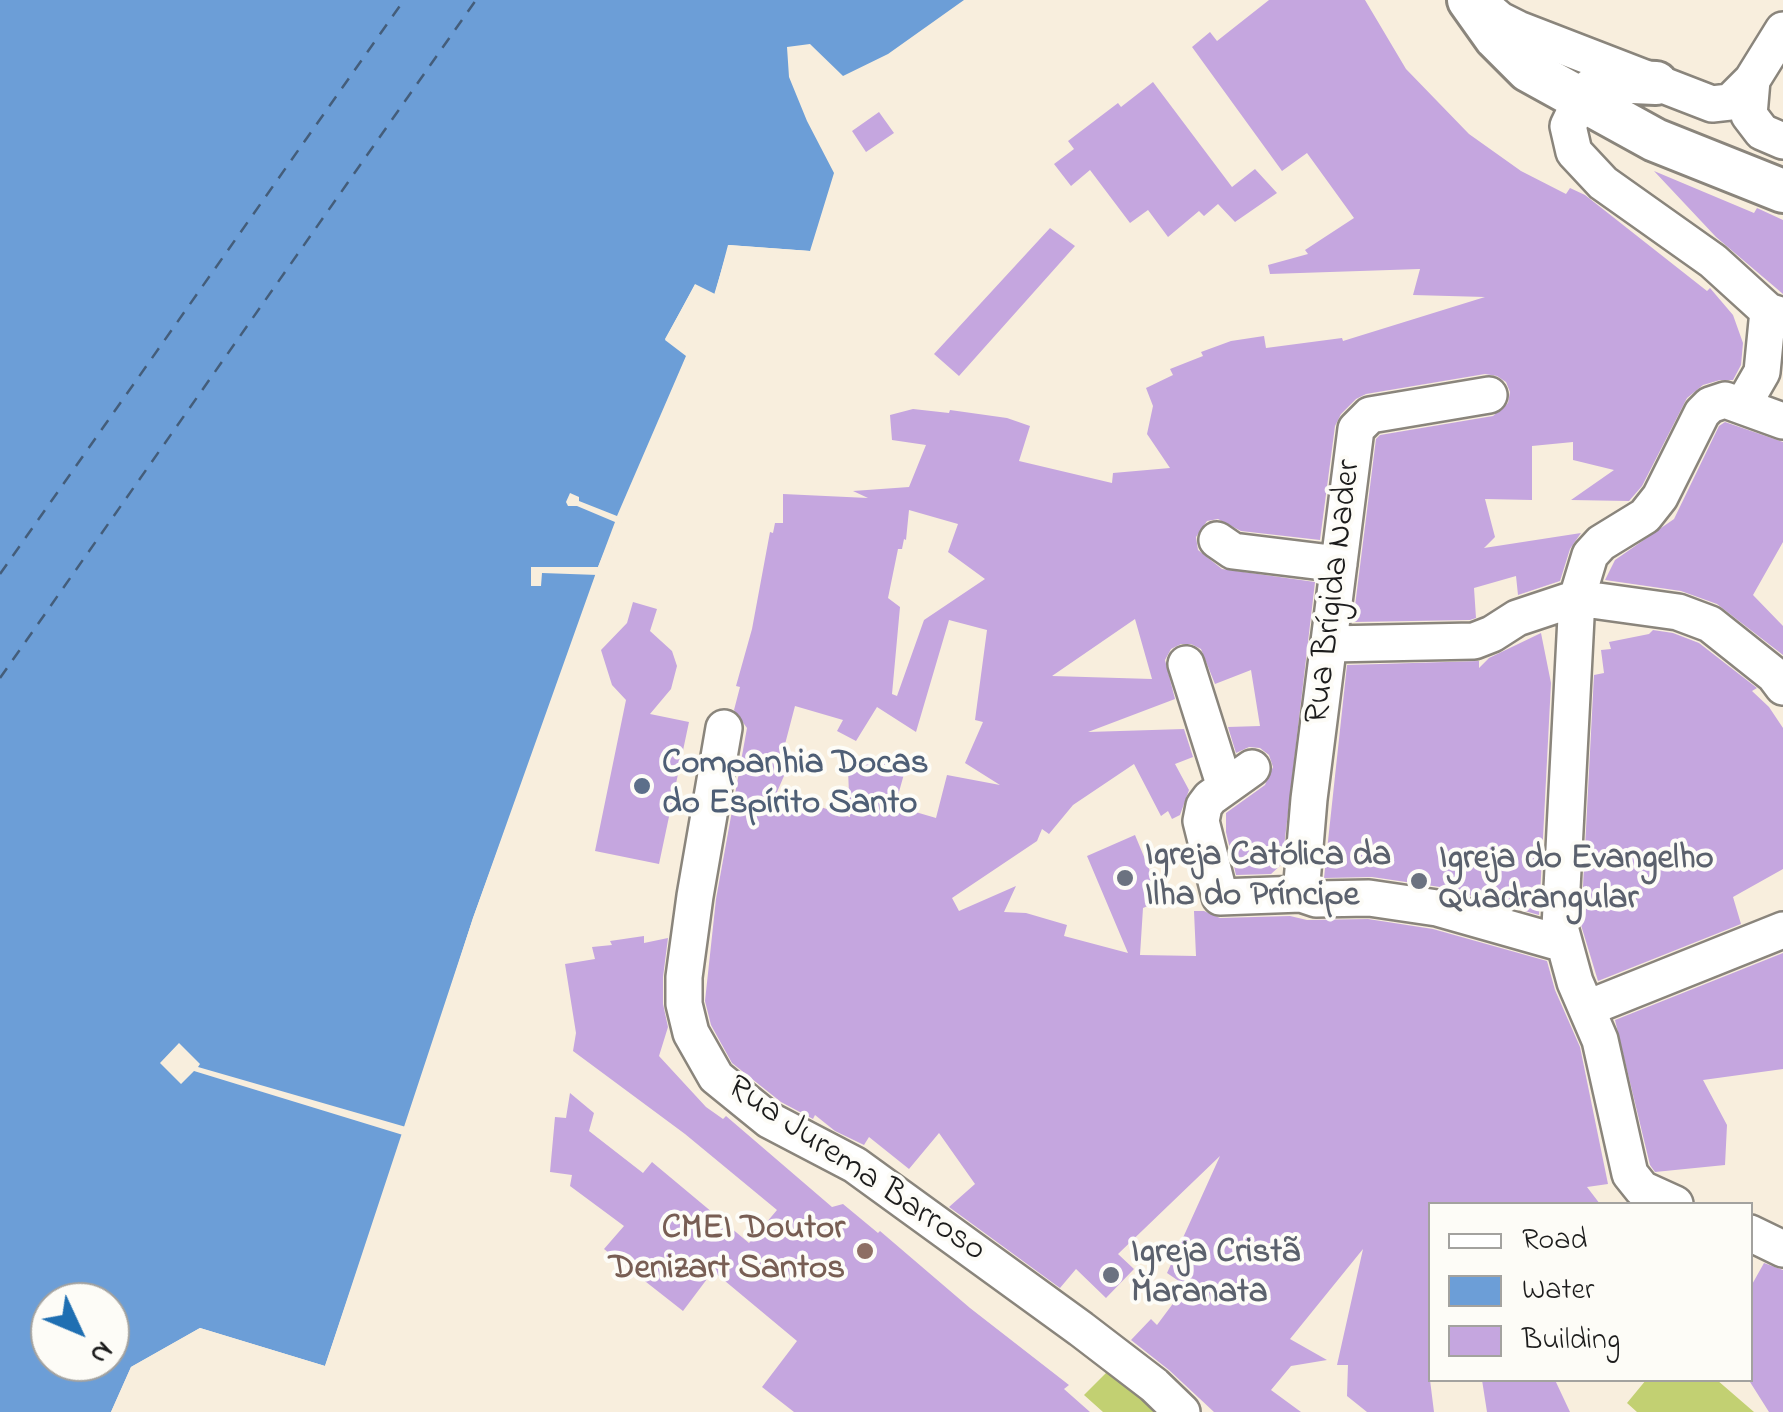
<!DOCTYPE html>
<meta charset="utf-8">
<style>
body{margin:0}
#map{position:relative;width:1783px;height:1412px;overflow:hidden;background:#f8eedd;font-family:"Indie Flower",sans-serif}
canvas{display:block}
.legend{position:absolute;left:1428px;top:1202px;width:325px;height:180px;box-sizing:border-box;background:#fdfcf7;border:2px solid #a3a29f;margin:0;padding:12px 18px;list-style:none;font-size:30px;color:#1c1c1c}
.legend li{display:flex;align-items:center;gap:20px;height:50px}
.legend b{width:50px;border:2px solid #a3a29f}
.north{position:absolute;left:30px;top:1282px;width:100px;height:100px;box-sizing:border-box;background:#fdfcf7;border:2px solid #a3a29f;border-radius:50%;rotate:134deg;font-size:28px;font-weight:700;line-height:40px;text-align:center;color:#1c1c1c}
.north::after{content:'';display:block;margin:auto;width:35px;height:45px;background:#1f6fb2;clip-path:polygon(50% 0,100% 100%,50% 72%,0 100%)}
</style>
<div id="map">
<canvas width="1783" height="1412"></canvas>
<ul class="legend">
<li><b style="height:12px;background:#fff"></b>Road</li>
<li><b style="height:28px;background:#6c9ed7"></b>Water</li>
<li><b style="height:28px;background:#c5a6df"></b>Building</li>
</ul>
<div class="north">N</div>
</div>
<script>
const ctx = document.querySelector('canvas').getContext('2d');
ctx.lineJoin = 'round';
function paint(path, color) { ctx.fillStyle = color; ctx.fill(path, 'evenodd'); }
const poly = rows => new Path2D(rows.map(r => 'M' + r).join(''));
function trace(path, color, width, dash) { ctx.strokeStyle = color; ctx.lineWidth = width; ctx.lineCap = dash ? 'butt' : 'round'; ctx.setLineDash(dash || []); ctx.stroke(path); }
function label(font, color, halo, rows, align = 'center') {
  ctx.font = font + ' "Indie Flower",sans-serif'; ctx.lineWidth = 8; ctx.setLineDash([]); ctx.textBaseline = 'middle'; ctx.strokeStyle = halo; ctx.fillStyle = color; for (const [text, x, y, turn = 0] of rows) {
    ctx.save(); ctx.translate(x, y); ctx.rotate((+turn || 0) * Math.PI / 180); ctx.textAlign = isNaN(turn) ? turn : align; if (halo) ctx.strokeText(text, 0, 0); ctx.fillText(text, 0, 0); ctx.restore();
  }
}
const green = poly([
 [1112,1367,1142,1398,1160,1412,1103,1412,1084,1395],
 [1646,1380,1717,1380,1754,1412,1637,1412,1627,1403]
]);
const water = poly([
 [0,0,964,0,888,54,843,76,810,44,787,47,789,77,807,121,834,173,810,251,729,245,714,295,695,285,665,339,687,355,598,567,473,918,325,1366,200,1328,131,1367,111,1412,0,1412],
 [50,1302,110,1302,110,1362,50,1362]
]);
const pier = poly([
 [728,245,810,251,809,255,732,250,719,297,713,299,697,291,671,338,690,351,691,357,603,568,478,919,329,1369,323,1371,201,1333,135,1371,116,1412,111,1412,131,1367,200,1328,325,1366,403,1135,194,1071,181,1084,160,1063,179,1043,200,1064,198,1067,406,1127,473,918,598,575,542,573,541,586,531,586,531,567,598,567,615,522,577,506,568,506,566,502,570,493,579,497,579,501,617,516,686,356,665,340,695,284,715,294]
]);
const ferry = poly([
 [0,574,404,0],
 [0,678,476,0]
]);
const building = poly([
 [1269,0,1365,0,1406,69,1469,134,1521,171,1566,194,1570,188,1585,195,1707,291,1710,288,1733,315,1743,343,1741,365,1733,380,1720,380,1703,385,1687,398,1642,486,1629,501,1571,500,1614,470,1573,460,1573,442,1532,446,1532,500,1485,499,1495,537,1484,548,1581,533,1570,549,1560,581,1518,595,1516,576,1474,588,1476,618,1470,620,1353,622,1376,439,1380,435,1493,416,1508,403,1510,392,1506,382,1497,376,1485,374,1366,394,1356,399,1341,414,1335,426,1320,540,1241,531,1218,519,1207,521,1196,537,1198,550,1222,569,1315,582,1282,864,1271,874,1236,875,1226,832,1226,813,1265,785,1273,767,1269,755,1260,748,1249,747,1236,753,1228,727,1260,726,1251,670,1215,684,1201,649,1191,644,1181,644,1171,649,1165,660,1175,699,1088,732,1184,729,1193,757,1175,764,1189,790,1180,815,1172,819,1168,811,1161,816,1134,764,1073,805,1049,834,1042,829,1037,841,952,898,959,911,1016,886,1004,912,1026,913,1067,925,1064,936,1128,953,1087,856,1135,835,1162,900,1143,908,1140,955,1196,956,1194,911,1204,911,1220,918,1290,916,1307,920,1368,919,1433,929,1547,961,1555,990,1580,1047,1608,1184,1587,1187,1600,1204,1430,1204,1430,1380,1434,1412,1367,1412,1347,1396,1348,1365,1337,1365,1363,1249,1290,1339,1327,1360,1291,1366,1271,1390,1301,1412,1214,1412,1169,1370,1131,1340,1151,1319,1157,1325,1186,1286,1167,1273,1220,1156,1118,1254,1134,1269,1106,1298,1076,1269,1060,1288,949,1207,975,1184,939,1133,909,1169,869,1137,864,1145,835,1131,815,1115,813,1119,781,1102,732,1063,711,1025,705,1001,716,899,747,728,734,710,740,687,736,686,752,629,770,532,773,533,775,523,783,523,783,494,868,498,853,491,909,487,926,445,892,440,890,415,913,409,949,413,950,410,1007,418,1030,426,1019,461,1112,483,1113,473,1170,468,1147,434,1153,406,1146,388,1173,375,1170,369,1203,356,1201,352,1231,341,1264,336,1266,348,1342,338,1343,341,1485,297,1413,295,1420,269,1270,274,1268,265,1308,254,1305,250,1354,218,1307,153,1282,171,1192,47,1210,32,1217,41],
 [909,510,958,524,948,552,985,579,924,620,897,696,892,694,900,607,888,598,898,549,902,549,904,539,906,540],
 [1135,619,1152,679,1052,676],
 [949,620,987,630,975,720,983,722,965,763,1000,785,947,775,936,818,895,806,906,767,865,759,848,770,850,817,777,792,793,755,784,748,795,706,843,720,837,731,856,741,877,707,916,732],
 [1153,82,1232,187,1255,169,1277,193,1235,222,1218,204,1204,216,1199,211,1168,237,1148,210,1130,223,1090,170,1071,186,1054,164,1074,149,1068,141,1118,103,1121,107],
 [879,112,894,133,866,152,852,131],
 [1654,171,1754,213,1757,208,1783,220,1783,294,1716,237],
 [1050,228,1075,246,959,376,934,354],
 [1725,422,1783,442,1783,542,1753,595,1783,626,1783,655,1717,604,1681,591,1605,580,1615,560,1674,519,1719,426],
 [633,602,657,609,650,631,672,651,677,666,671,689,650,714,689,722,659,864,595,851,626,700,612,685,601,650,627,623],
 [1653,630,1673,633,1699,643,1757,688,1752,691,1769,707,1783,728,1783,869,1733,897,1741,924,1598,981,1581,925,1594,675,1604,673,1601,650,1611,649,1609,642,1649,634],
 [1541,633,1551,683,1539,915,1440,887,1372,877,1324,878,1347,665,1479,661,1479,668,1489,658],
 [644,936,644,943,668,938,663,977,663,1004,668,1027,659,1056,706,1107,723,1119,726,1116,832,1207,843,1204,878,1233,880,1231,970,1308,1069,1385,1064,1389,1090,1412,794,1412,762,1387,797,1341,713,1271,683,1311,604,1249,624,1226,570,1186,572,1175,550,1172,555,1117,566,1118,570,1093,594,1113,589,1131,643,1173,652,1162,749,1243,777,1210,685,1134,573,1051,576,1033,565,964,595,959,592,947,612,945,610,941],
 [1783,953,1783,1069,1703,1080,1727,1125,1725,1165,1655,1172,1650,1165,1615,1020],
 [1764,1263,1783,1270,1783,1412,1769,1412,1750,1382,1750,1288],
 [1482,1380,1555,1380,1570,1412,1487,1412]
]);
const minor = poly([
 [1479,2,1500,20,1518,29,1712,104,1730,102,1752,80,1783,30],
 [1752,80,1749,115,1762,132,1783,141],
 [1580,101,1568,126,1574,152,1603,183,1713,261,1768,311,1783,316],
 [1743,405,1762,372,1768,311],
 [1217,540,1233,551,1339,564],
 [1331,644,1474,641,1492,634,1517,618,1577,598,1678,612,1710,624,1774,675,1783,687],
 [1186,664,1225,787],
 [724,728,695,896,684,977,684,1004,691,1033,716,1077,769,1120,855,1165,1081,1329,1154,1385,1182,1412],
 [1252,768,1210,798,1204,806,1201,821,1220,897,1301,894,1316,899,1369,898,1437,908,1564,944],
 [1301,894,1309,799,1356,429,1370,415,1489,395],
 [1588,1008,1783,930],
 [1675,1204,1642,1189,1630,1174,1600,1040,1575,982,1560,927,1577,598,1590,555,1601,543,1645,516,1660,497,1702,413,1710,405,1725,400,1783,421],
 [1750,1233,1783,1249]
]);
const major = poly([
 [1469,0,1496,38,1528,70,1655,140,1783,191],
 [1580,101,1593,89,1609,81,1656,83]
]);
const markers = [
 [642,786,10,"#5c6f8a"],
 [1125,878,10,"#6b7280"],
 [1419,881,10,"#6b7280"],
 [865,1251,10,"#8d6e63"],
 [1111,1275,10,"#6b7280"]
];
const streetNames = [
 ["Rua Brígida Nader",1336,592,-83],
 ["Rua Jurema Barroso",855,1171,34]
];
const serviceNames = [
 ["Companhia Docas",662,766],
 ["do Espírito Santo",662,806]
];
const worshipNames = [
 ["Igreja Católica da",1145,858],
 ["Ilha do Príncipe",1145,898],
 ["Igreja do Evangelho",1439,861],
 ["Quadrangular",1439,901],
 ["Igreja Cristã",1131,1255],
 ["Maranata",1131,1295]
];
const educationNames = [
 ["CMEI Doutor",845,1231],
 ["Denizart Santos",845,1271]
];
paint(green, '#c2d072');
paint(water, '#6c9ed7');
paint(pier, '#f8eedd');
trace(ferry, '#445d7a', 2.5, [12, 10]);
paint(building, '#c5a6df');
trace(minor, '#8a857c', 40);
trace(major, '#8a857c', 48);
trace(minor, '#fff', 35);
trace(major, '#fff', 42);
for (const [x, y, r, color] of markers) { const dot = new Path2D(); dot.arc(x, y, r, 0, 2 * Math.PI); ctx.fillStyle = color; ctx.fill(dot); trace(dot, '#fdfcf7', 4); }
label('35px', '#1c1c1c', '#fdfcf7', streetNames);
label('bold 35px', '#4e5e75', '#fdfcf7', serviceNames, 'left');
label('bold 35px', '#5b616d', '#fdfcf7', worshipNames, 'left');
label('bold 35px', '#785e54', '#fdfcf7', educationNames, 'right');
</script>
